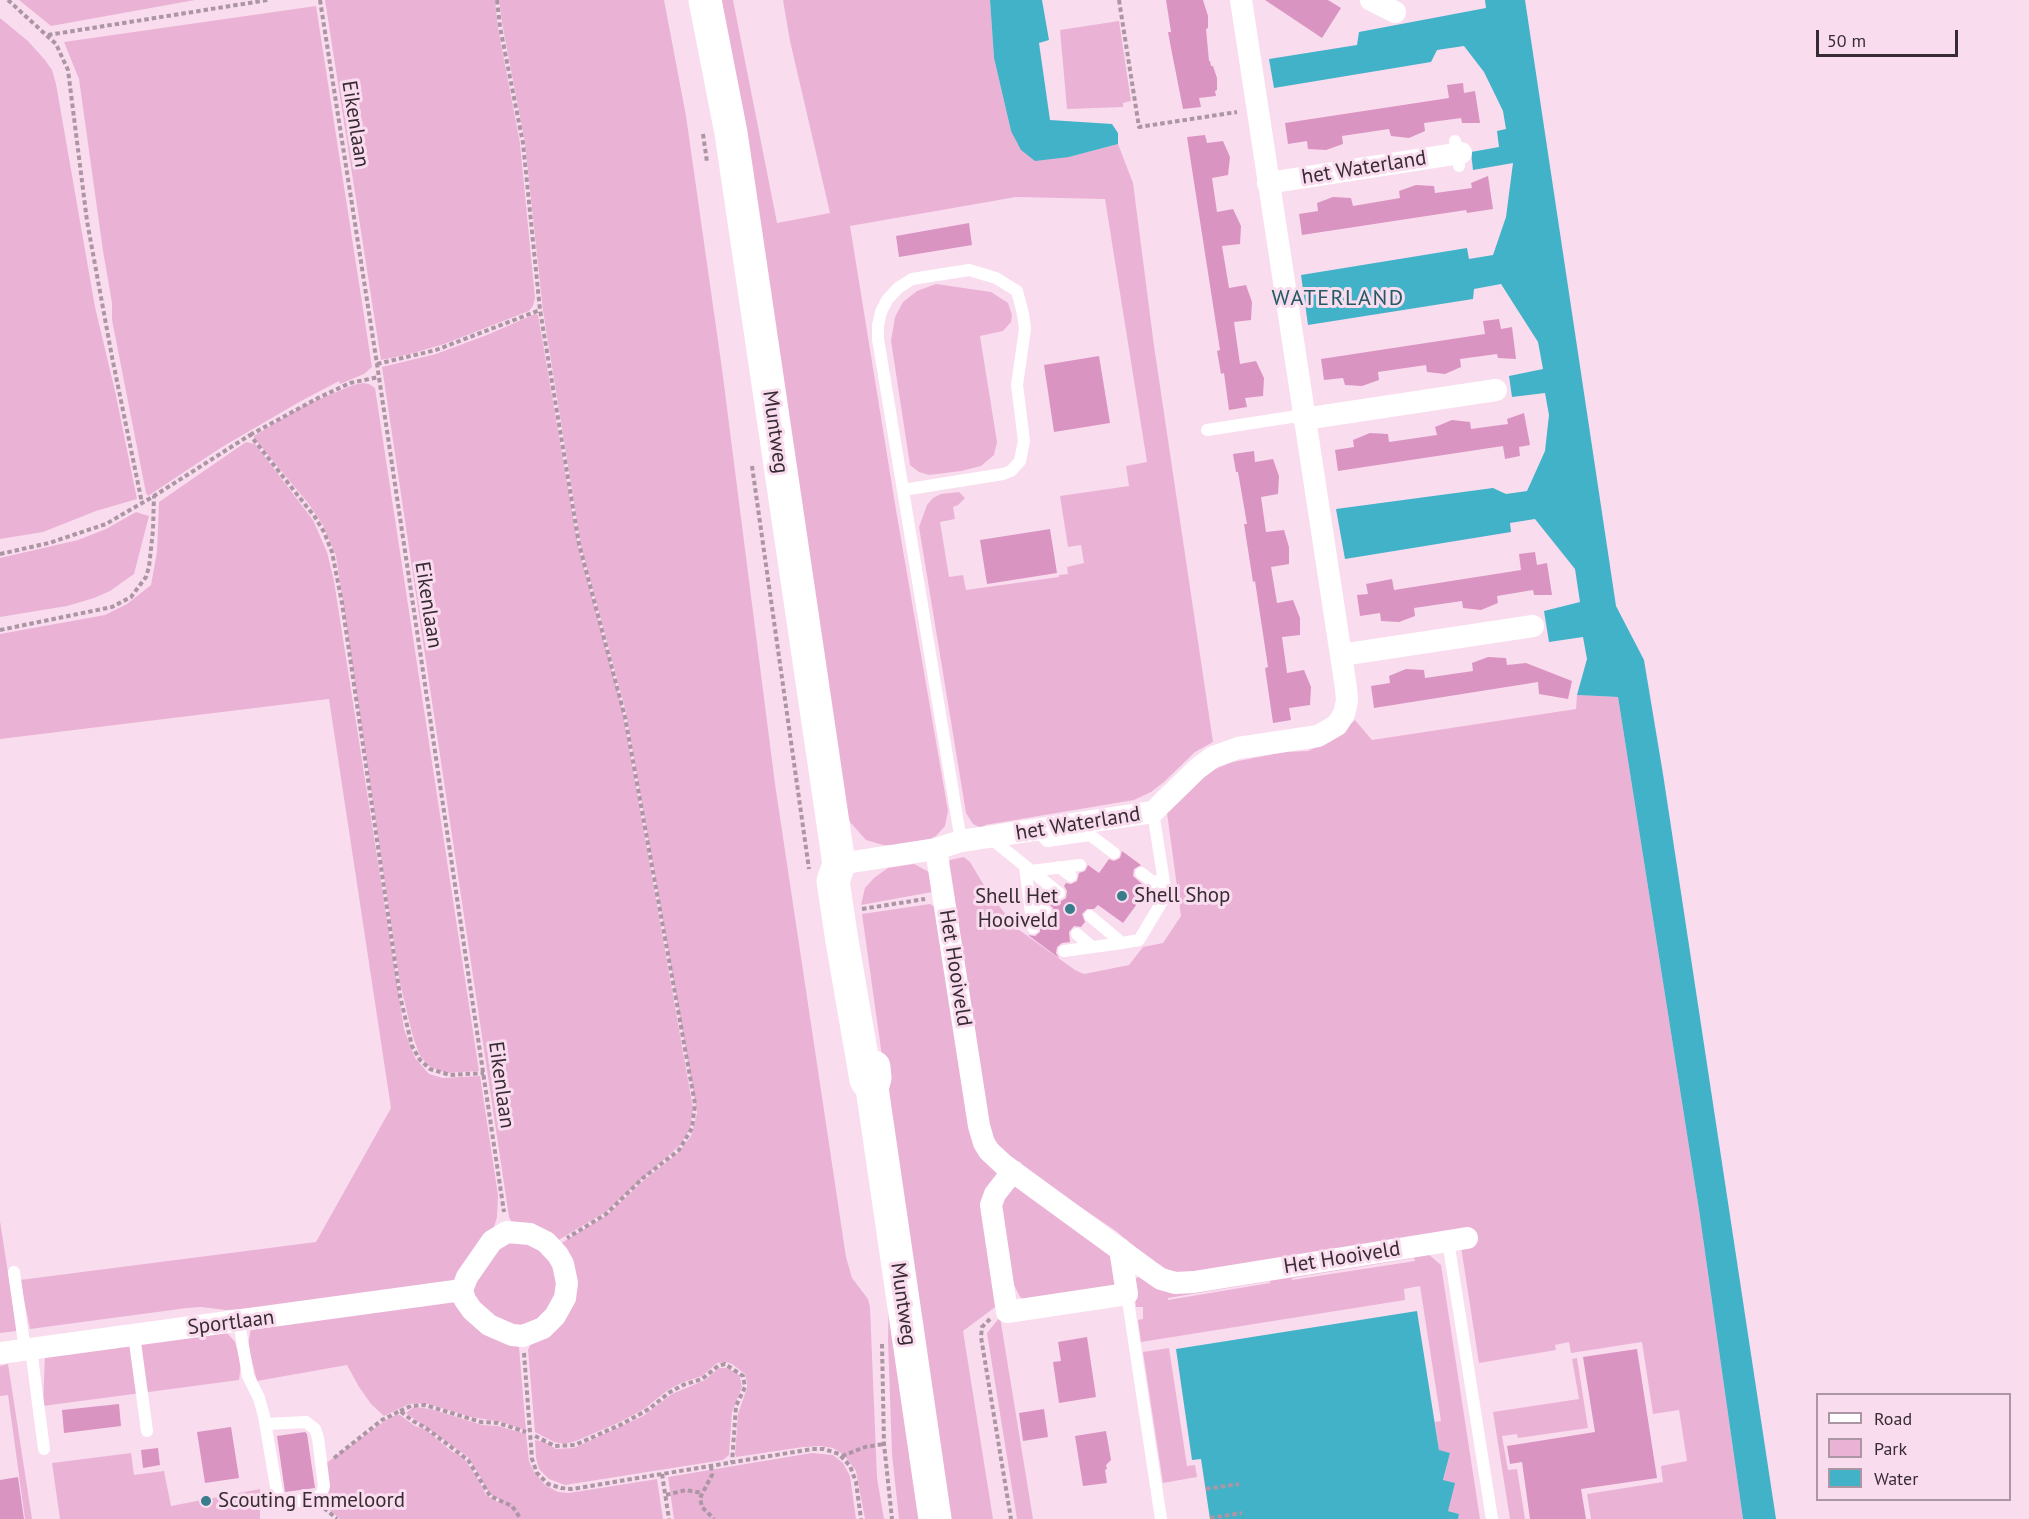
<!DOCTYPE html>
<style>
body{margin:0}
#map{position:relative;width:2029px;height:1519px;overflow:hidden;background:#fadcef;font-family:"PT Sans",sans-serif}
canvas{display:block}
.legend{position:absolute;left:1816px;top:1393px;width:195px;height:108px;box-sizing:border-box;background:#fadcef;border:2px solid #ac96a4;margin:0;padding:8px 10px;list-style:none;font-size:18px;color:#382c34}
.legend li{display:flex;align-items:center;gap:12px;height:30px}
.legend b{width:30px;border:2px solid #ac96a4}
.scale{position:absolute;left:1816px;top:30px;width:142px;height:27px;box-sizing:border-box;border:3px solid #382c34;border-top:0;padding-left:8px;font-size:18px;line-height:21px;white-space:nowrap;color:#382c34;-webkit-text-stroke:4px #fadcef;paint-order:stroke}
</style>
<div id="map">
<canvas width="2029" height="1519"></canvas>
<ul class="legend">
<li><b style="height:8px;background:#fff"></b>Road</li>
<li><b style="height:16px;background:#eab3d6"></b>Park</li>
<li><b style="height:16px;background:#42b2c8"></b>Water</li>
</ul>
<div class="scale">50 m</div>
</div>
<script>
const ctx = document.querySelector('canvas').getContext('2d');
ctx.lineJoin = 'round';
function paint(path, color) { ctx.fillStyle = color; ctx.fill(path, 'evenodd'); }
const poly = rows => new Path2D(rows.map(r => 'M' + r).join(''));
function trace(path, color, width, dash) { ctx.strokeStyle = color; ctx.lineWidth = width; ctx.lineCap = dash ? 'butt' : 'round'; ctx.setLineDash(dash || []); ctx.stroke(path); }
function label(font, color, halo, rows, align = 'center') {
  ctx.font = font + ' "PT Sans",sans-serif'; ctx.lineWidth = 6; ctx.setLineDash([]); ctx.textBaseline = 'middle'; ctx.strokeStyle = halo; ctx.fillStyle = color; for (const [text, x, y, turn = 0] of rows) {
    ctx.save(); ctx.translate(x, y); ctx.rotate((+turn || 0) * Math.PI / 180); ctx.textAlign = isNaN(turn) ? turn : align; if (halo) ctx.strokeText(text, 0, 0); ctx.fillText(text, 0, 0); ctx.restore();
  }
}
const green = poly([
 [19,0,195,0,51,26],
 [325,0,495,0,498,28,520,143,535,298,533,306,529,311,444,344,410,354,381,360],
 [499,0,664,0,686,116,722,369,775,784,846,1257,852,1278,868,1299,870,1307,877,1478,884,1519,865,1519,856,1471,844,1455,833,1448,821,1446,803,1447,736,1457,735,1454,738,1414,747,1388,747,1383,745,1374,732,1364,726,1362,717,1363,702,1376,681,1383,668,1390,644,1409,620,1422,576,1441,565,1444,554,1442,535,1432,528,1350,532,1341,566,1307,555,1247,607,1215,643,1181,678,1153,691,1136,697,1113,625,708,581,546,543,311,525,143,502,23],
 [715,0,733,0,777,223,830,213,790,41,783,0,990,0,994,58,1011,131,1069,157,1118,144,1133,183,1154,346,1213,742,1195,752,1164,782,1151,792,1134,800,985,825,985,830,973,824,966,813,919,527,927,505,933,498,941,494,959,492,965,498,958,505,953,507,955,519,940,522,949,577,963,575,966,590,1059,577,1059,575,1068,574,1067,567,1084,563,1081,545,1068,547,1060,496,1129,486,1126,466,1147,462,1105,199,1016,197,850,226,895,504,948,811,945,826,936,836,930,839,895,845,883,845,866,840,850,822,846,809],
 [316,6,372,367,364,374,340,384,339,381,301,401,222,447,148,496,146,493,112,320,112,303,103,251,79,79,64,42],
 [0,18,28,41,45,60,52,70,56,84,95,307,115,391,137,499,96,511,43,532,0,539],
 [1119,21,1131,101,1123,103,1123,107,1067,109,1060,30],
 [936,284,991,292,1008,303,1012,315,1011,322,1003,331,980,336,997,442,994,455,981,466,961,471,929,475,919,472,910,465,891,341,895,317,903,302,917,291],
 [535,314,538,315,578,546,622,708,693,1108,690,1129,680,1145,607,1211,552,1244,512,1223,509,1217,382,367,436,354,487,335],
 [363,383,369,384,375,388,479,1071,446,1073,429,1066,420,1056,413,1037,400,983,336,556,323,525,308,503,254,438,254,436,303,406,353,385],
 [246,442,255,444,313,520,327,552,334,581,404,1029,415,1058,429,1074,443,1078,480,1076,498,1195,497,1217,494,1227,457,1280,374,1299,226,1310,201,1307,187,1308,30,1329,20,1280,316,1242,391,1108,329,699,0,739,0,634,105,615,127,604,151,585,157,552,159,502],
 [136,512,149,516,134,574,110,591,94,598,67,606,0,617,0,558,78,540,106,529],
 [1577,695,1618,697,1699,1210,1743,1519,1591,1519,1587,1494,1663,1482,1661,1466,1687,1461,1679,1410,1653,1414,1642,1342,1571,1353,1569,1342,1555,1345,1556,1350,1479,1363,1461,1247,1188,1275,1159,1267,1116,1231,1009,1159,990,1137,947,866,950,860,964,857,970,862,985,887,1015,927,1075,970,1084,974,1129,965,1143,947,1163,943,1181,916,1167,813,1210,771,1233,762,1285,752,1308,751,1336,738,1355,720,1372,740,1576,709],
 [914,864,929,872,932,892,861,905,865,888,874,878,888,868],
 [930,904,937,908,999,1172,998,1305,963,1331,993,1519,947,1519,862,914],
 [1014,1184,1111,1255,1118,1287,1025,1300,1020,1297,1010,1277,999,1202],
 [0,1221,17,1331,0,1333],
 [532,1239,562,1276,546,1321,507,1330,470,1294,494,1246],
 [1427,1253,1441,1265,1480,1519,1458,1519,1459,1514,1448,1511,1443,1481,1450,1453,1439,1451,1435,1422,1441,1421,1420,1286,1404,1289,1405,1300,1141,1342,1138,1320,1143,1319,1143,1307,1136,1307,1133,1281,1138,1277],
 [1414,1258,1415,1261,1292,1280,1292,1278],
 [1270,1281,1270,1283,1168,1300,1168,1298],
 [889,1294,922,1519,899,1519,892,1454,888,1340],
 [450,1300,519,1347,526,1431,502,1422,471,1417,425,1403,409,1404,384,1416,371,1404,359,1387,347,1365,257,1381,248,1345,251,1328],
 [1000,1317,1033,1519,1017,1519,987,1333],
 [219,1329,228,1334,235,1342,241,1365,239,1380,43,1406,45,1353],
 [1169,1348,1187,1466,1195,1465,1197,1477,1163,1483,1143,1352],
 [1577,1358,1588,1428,1518,1438,1517,1434,1502,1436,1508,1470,1517,1469,1525,1519,1510,1519,1493,1412,1579,1399,1572,1359],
 [8,1364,32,1519,25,1519,8,1395,0,1396,0,1366],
 [719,1368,727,1368,737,1373,740,1377,742,1387,732,1412,729,1455,723,1460,565,1485,549,1479,539,1469,536,1458,535,1440,545,1442,556,1449,574,1448,643,1416,672,1394,705,1380],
 [414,1407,431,1409,482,1425,498,1426,526,1434,529,1461,534,1472,545,1485,558,1492,569,1493,657,1479,663,1519,340,1519,324,1505,320,1499,325,1464,386,1420,396,1415,400,1415,415,1426,425,1429,451,1451,463,1457,478,1479,486,1495,498,1502,502,1501,490,1494,485,1487,481,1478,468,1457,406,1413],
 [131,1453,134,1475,164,1471,171,1506,260,1489,260,1519,60,1519,52,1463],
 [812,1453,833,1455,843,1463,850,1476,856,1519,674,1519,668,1477]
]);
const water = poly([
 [990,0,1042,0,1049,40,1039,43,1050,120,1112,124,1118,133,1118,144,1069,157,1035,161,1021,150,1011,131,994,58],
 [1485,0,1525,0,1616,606,1644,660,1663,774,1776,1519,1743,1519,1699,1210,1618,697,1577,695,1587,659,1583,637,1549,642,1544,611,1580,602,1575,569,1535,519,1510,523,1511,532,1345,559,1336,509,1493,488,1506,494,1527,491,1545,451,1549,415,1545,393,1512,397,1509,376,1543,369,1538,342,1501,284,1474,289,1473,299,1308,325,1301,275,1467,248,1469,259,1493,255,1506,217,1513,163,1473,170,1471,152,1499,147,1497,131,1506,129,1503,111,1484,72,1464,46,1437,50,1431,62,1274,88,1269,59,1357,45,1359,32,1486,8],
 [1417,1311,1439,1450,1450,1453,1443,1480,1455,1483,1448,1511,1459,1514,1458,1519,1210,1519,1201,1459,1192,1460,1176,1349]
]);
const building = poly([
 [1166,0,1203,0,1208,16,1208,28,1206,29,1209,61,1210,61,1211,66,1213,66,1217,78,1217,90,1215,91,1216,96,1199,98,1201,107,1183,109,1171,48,1168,32,1171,32],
 [1265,0,1328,0,1341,8,1322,38],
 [1463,83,1464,93,1475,91,1480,123,1462,123,1461,118,1424,123,1425,131,1409,138,1391,136,1389,129,1342,136,1343,144,1326,150,1308,149,1307,141,1288,144,1285,123,1449,98,1447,85],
 [1205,135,1207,143,1223,141,1230,157,1228,175,1212,178,1217,212,1233,209,1241,226,1240,244,1222,246,1229,288,1246,285,1252,302,1251,320,1234,322,1240,364,1256,361,1264,378,1263,396,1245,398,1247,407,1229,410,1224,373,1221,374,1217,351,1220,350,1187,137],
 [1488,176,1493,209,1467,213,1466,210,1302,235,1299,214,1318,211,1317,203,1333,197,1351,198,1353,206,1400,198,1399,191,1416,185,1434,186,1435,193,1472,188,1471,183],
 [969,223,972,245,899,257,896,236],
 [1499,319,1501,329,1512,327,1516,359,1498,358,1497,354,1460,359,1461,367,1445,374,1427,372,1426,365,1378,372,1379,380,1362,386,1345,385,1343,378,1324,380,1321,359,1485,334,1483,321],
 [1099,356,1110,423,1054,432,1044,365],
 [1524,413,1530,445,1519,447,1520,456,1505,459,1503,446,1338,471,1335,450,1354,447,1353,440,1370,433,1388,434,1389,442,1437,435,1435,427,1452,420,1470,422,1471,429,1508,424,1507,419],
 [1254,451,1255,462,1273,459,1279,476,1278,494,1261,497,1266,532,1284,530,1289,547,1289,564,1271,567,1277,603,1293,600,1300,618,1300,635,1282,637,1287,673,1304,670,1311,687,1310,705,1289,708,1291,720,1273,723,1265,668,1268,667,1255,581,1253,582,1244,524,1247,524,1238,472,1236,472,1233,454],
 [1050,529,1057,573,987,584,980,540],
 [1535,552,1537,565,1547,563,1552,595,1534,595,1533,590,1497,596,1498,603,1481,610,1463,608,1462,601,1414,608,1415,616,1399,622,1381,621,1380,613,1360,616,1357,595,1368,594,1366,584,1392,579,1394,590,1521,570,1519,554],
 [1488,657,1506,658,1507,665,1526,663,1572,681,1568,699,1539,694,1538,682,1374,708,1371,686,1390,683,1389,676,1406,669,1424,670,1425,678,1473,671,1472,663],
 [1122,851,1141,865,1134,869,1133,876,1148,889,1123,923,1098,905,1094,909,1087,909,1082,914,1085,922,1081,927,1074,926,1069,932,1070,942,1062,943,1057,947,1056,953,1059,958,1028,935,1035,936,1040,932,1040,919,1048,919,1052,915,1053,908,1050,905,1054,900,1061,901,1066,898,1067,891,1064,886,1066,883,1071,884,1077,881,1079,873,1085,871,1088,865,1099,873,1109,859,1114,861,1120,858],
 [1087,1337,1096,1397,1059,1403,1053,1362,1061,1361,1058,1342],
 [1637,1349,1657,1478,1581,1489,1586,1519,1530,1519,1522,1462,1510,1464,1507,1446,1595,1432,1583,1357],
 [119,1404,121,1426,64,1433,62,1410],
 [1044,1409,1048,1437,1023,1441,1019,1413],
 [231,1427,239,1478,205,1483,197,1432],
 [1106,1431,1111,1460,1106,1465,1107,1469,1105,1470,1107,1483,1083,1486,1075,1436],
 [305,1432,307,1434,315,1488,285,1492,277,1436],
 [158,1448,160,1465,143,1468,141,1450],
 [18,1477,24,1519,0,1519,0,1480]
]);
const path = poly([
 [8,0,56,44,68,70,87,221,112,357,142,503],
 [320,0,377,364,504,1212],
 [497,0,500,27,523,143,540,310,579,544,625,717,695,1104,692,1128,679,1150,643,1178,606,1214,567,1238],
 [1119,0,1139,127,1237,112],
 [48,35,268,0],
 [703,134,707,162],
 [377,364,436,350,540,310],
 [250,435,318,398,350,383,379,377],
 [752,466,809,869],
 [0,554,49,543,106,524,154,496,250,435,315,517,324,532,332,552,342,603,400,996,412,1046,420,1060,430,1069,450,1075,484,1073],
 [0,630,112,607,131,597,146,577,149,567,153,530,154,496],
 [862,909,925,899],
 [990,1319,982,1327,981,1337,1011,1519],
 [882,1344,884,1444,892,1519],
 [524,1353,532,1459,537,1473,548,1484,561,1488,572,1489,812,1449,824,1449,839,1454,850,1466,856,1482,861,1519],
 [400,1411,411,1406,425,1405,481,1422,498,1423,526,1432],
 [535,1436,555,1446,575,1445,622,1424,649,1409,670,1392,683,1385,702,1379,718,1366,725,1364,743,1376,745,1387,736,1406,732,1463],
 [842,1456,865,1447,884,1444],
 [334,1458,382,1420,400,1411,413,1421,426,1428,468,1460,490,1496,512,1506,521,1519],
 [711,1466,712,1475,700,1498,702,1507,714,1519],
 [662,1474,669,1519],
 [1206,1489,1239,1484],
 [666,1495,686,1490,702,1493],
 [324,1508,337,1519],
 [1210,1518,1242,1513]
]);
const service = poly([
 [1455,141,1459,166],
 [1207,430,1304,415],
 [903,490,1003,474,1011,471,1020,461,1024,441,1017,385,1025,329,1023,314,1017,291,996,278,969,270,912,279,898,288,887,300,881,312,878,325,878,339,961,841],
 [1037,830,1047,841,1090,835,1114,853],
 [989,837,1059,893],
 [1025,867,1033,928],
 [1059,867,1071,876],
 [1031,871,1080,865],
 [1141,873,1153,882,1163,880],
 [1029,899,1045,911],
 [1090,916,1122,943,1139,940,1166,895,1153,812],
 [1077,934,1092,947],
 [1064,951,1122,943],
 [1448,1241,1492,1519],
 [14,1272,25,1350],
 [1127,1294,1161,1519],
 [239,1322,248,1376,259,1398,264,1416,279,1504,316,1498,322,1493,324,1486,318,1438,315,1429,306,1422,266,1424],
 [134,1335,147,1431],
 [31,1349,44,1449]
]);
const minor = poly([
 [1371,0,1395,12],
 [1268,183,1461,153],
 [1304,419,1496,390],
 [1341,655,1533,626],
 [936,849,979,1126,984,1143,989,1151,1004,1165,1148,1270,1161,1279,1175,1283,1194,1282,1467,1238],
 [839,864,936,849,961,841,1153,812,1197,769,1213,757,1238,748,1318,736,1337,725,1344,714,1347,701,1346,688,1241,0],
 [1013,1171,995,1194,991,1205,1007,1312,1127,1294,1120,1249],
 [507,1232,530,1234,546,1242,558,1255,563,1264,567,1283,565,1298,555,1316,543,1328,523,1336,512,1335,489,1325,472,1310,465,1300,462,1290,467,1277,492,1241,507,1232],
 [0,1353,462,1290]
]);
const primary = poly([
 [705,0,731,133,839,864,833,881,842,941,866,1080,872,1088],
 [874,1067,875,1078,872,1088,935,1519]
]);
const markers = [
 [1122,896,6,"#397d8c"],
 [1070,909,6,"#397d8c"],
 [206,1501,6,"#397d8c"]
];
const streetNames = [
 ["Eikenlaan",355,124,81],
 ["het Waterland",1364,168,-9],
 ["Muntweg",775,432,82],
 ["Eikenlaan",428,605,81],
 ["het Waterland",1078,824,-9],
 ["Het Hooiveld",955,968,81],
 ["Eikenlaan",501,1085,82],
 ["Het Hooiveld",1342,1258,-9],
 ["Muntweg",903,1304,82],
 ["Sportlaan",231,1323,-7]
];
const poiNames = [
 ["Shell Shop",1134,896],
 ["Shell Het",1058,897,"right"],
 ["Hooiveld",1058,921,"right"],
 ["Scouting Emmeloord",218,1501]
];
const neighbourhoodNames = [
 ["WATERLAND",1338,299]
];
paint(green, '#eab3d6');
paint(water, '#42b2c8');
paint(building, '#da94c2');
trace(path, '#ac96a4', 4, [4.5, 3]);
trace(service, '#fff', 12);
trace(minor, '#fff', 22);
trace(primary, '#fff', 33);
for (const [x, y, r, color] of markers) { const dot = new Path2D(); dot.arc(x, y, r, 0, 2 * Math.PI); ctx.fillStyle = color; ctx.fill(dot); trace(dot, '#fadcef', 2); }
label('21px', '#382c34', '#fadcef', streetNames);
label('21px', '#382c34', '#fadcef', poiNames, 'left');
ctx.letterSpacing = '1.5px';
label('22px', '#235a65', '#fadcef', neighbourhoodNames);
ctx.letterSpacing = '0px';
</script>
